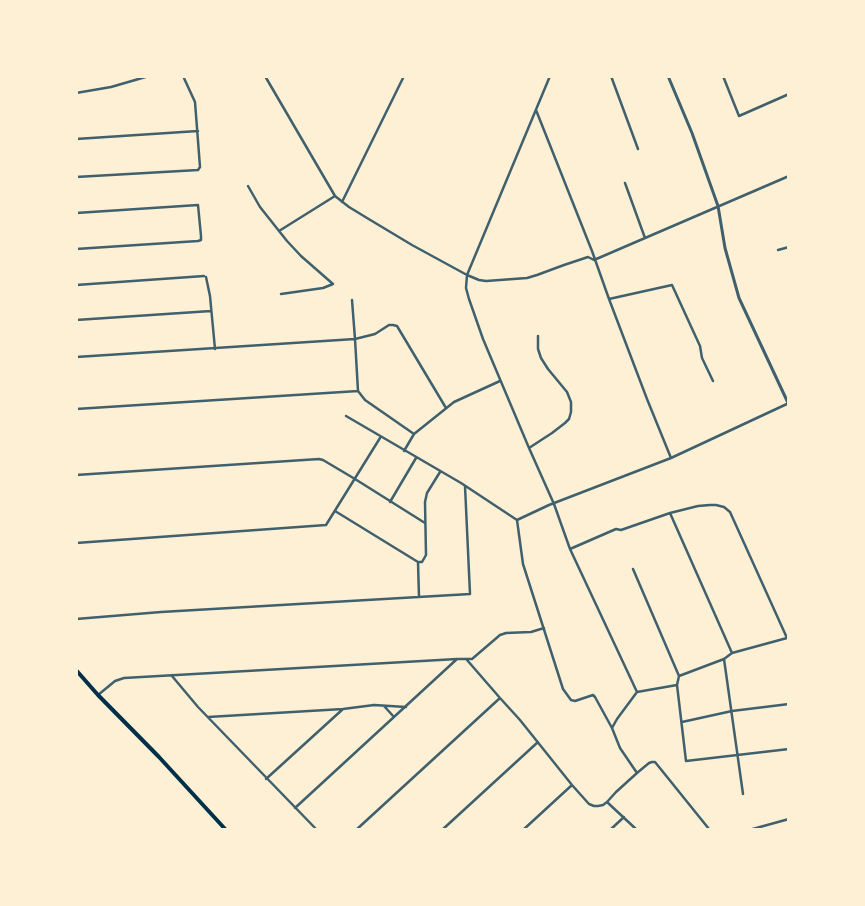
<!DOCTYPE html>
<style>
body{margin:0}
#map{position:relative;width:865px;height:906px;overflow:hidden;background:#fdf0d5;font-family:"PT Sans",sans-serif}
canvas{display:block}
.frame{position:absolute;inset:0;border:78px solid #fdf0d5;pointer-events:none}
</style>
<div id="map">
<canvas width="865" height="906"></canvas>
<div class="frame"></div>
</div>
<script>
const ctx = document.querySelector('canvas').getContext('2d');
ctx.lineJoin = 'round';
const poly = rows => new Path2D(rows.map(r => 'M' + r).join(''));
function trace(path, color, width, dash) { ctx.strokeStyle = color; ctx.lineWidth = width; ctx.lineCap = dash ? 'butt' : 'round'; ctx.setLineDash(dash || []); ctx.stroke(path); }
const minor = poly([
 [265,76,335,196,349,207,367,218,412,245,467,275,479,280,486,281,527,278,537,275,564,265,588,257,594,260,789,176],
 [550,76,467,275,466,288,469,299,483,339,529,448,554,504,570,549,637,692],
 [611,76,638,149],
 [723,76,739,116,789,94],
 [76,93,111,87,149,76],
 [536,110,592,251,609,299,647,399,671,458],
 [76,139,198,131],
 [76,177,198,170,200,167,195,102,183,76],
 [625,183,645,238],
 [248,186,260,207,287,241,301,256,333,284,323,288,281,294],
 [342,202,404,76],
 [76,213,198,205,201,236,201,240,198,241,76,249],
 [279,231,335,196],
 [778,250,789,247],
 [206,277,210,296,215,349],
 [76,285,204,276],
 [609,299,672,285,700,346,702,358,713,381],
 [352,300,355,339,358,391],
 [76,320,211,311],
 [76,357,355,339,375,334,389,325,393,325,397,326,446,408],
 [76,409,358,391,365,400,414,434],
 [346,416,461,483,517,520,523,564,563,689,571,700,575,701,593,695,595,697,612,728],
 [529,448,552,433,565,423,569,419,571,412,571,402,567,392,548,369,541,358,538,349,538,336],
 [404,451,414,434,454,402,500,381],
 [76,475,319,459,323,460,355,479,425,523],
 [390,502,416,458],
 [335,511,418,562,422,562,426,555,425,502,427,493,440,472],
 [670,513,732,653],
 [517,520,549,505,671,458,789,403],
 [76,543,326,525,380,438],
 [570,549,616,529,621,530,670,513,698,506,710,505,716,505,724,507,730,512,787,638,789,638],
 [418,562,419,597],
 [633,569,679,676,677,685,686,761,789,749],
 [76,619,161,612,470,594,465,486],
 [724,659,743,794],
 [467,660,500,698,520,720,572,785,589,804,594,806,598,806,603,805,607,802],
 [172,676,198,707,317,830],
 [679,676,724,659,732,653,787,638],
 [637,692,617,719,612,728,620,748,637,773],
 [637,692,677,685],
 [98,695,115,681,124,678,457,659],
 [384,706,394,717],
 [208,717,343,709,374,705,406,707],
 [682,722,732,711,789,704],
 [266,779,343,709],
 [295,808,457,659,472,659,500,635,506,633,531,632,544,628],
 [356,830,500,698],
 [442,830,538,742],
 [523,830,572,785],
 [610,830,624,817],
 [637,830,607,802,616,792,637,773,649,763,652,762,655,762,709,829],
 [749,830,789,819]
]);
const tertiary = poly([
 [668,76,692,133,718,206,725,248,739,298,789,405]
]);
const secondary = poly([
 [76,670,98,695,159,757,226,830]
]);
trace(minor, '#3f606c', 2.5);
trace(tertiary, '#3f606c', 3);
trace(secondary, '#003049', 4);
</script>
